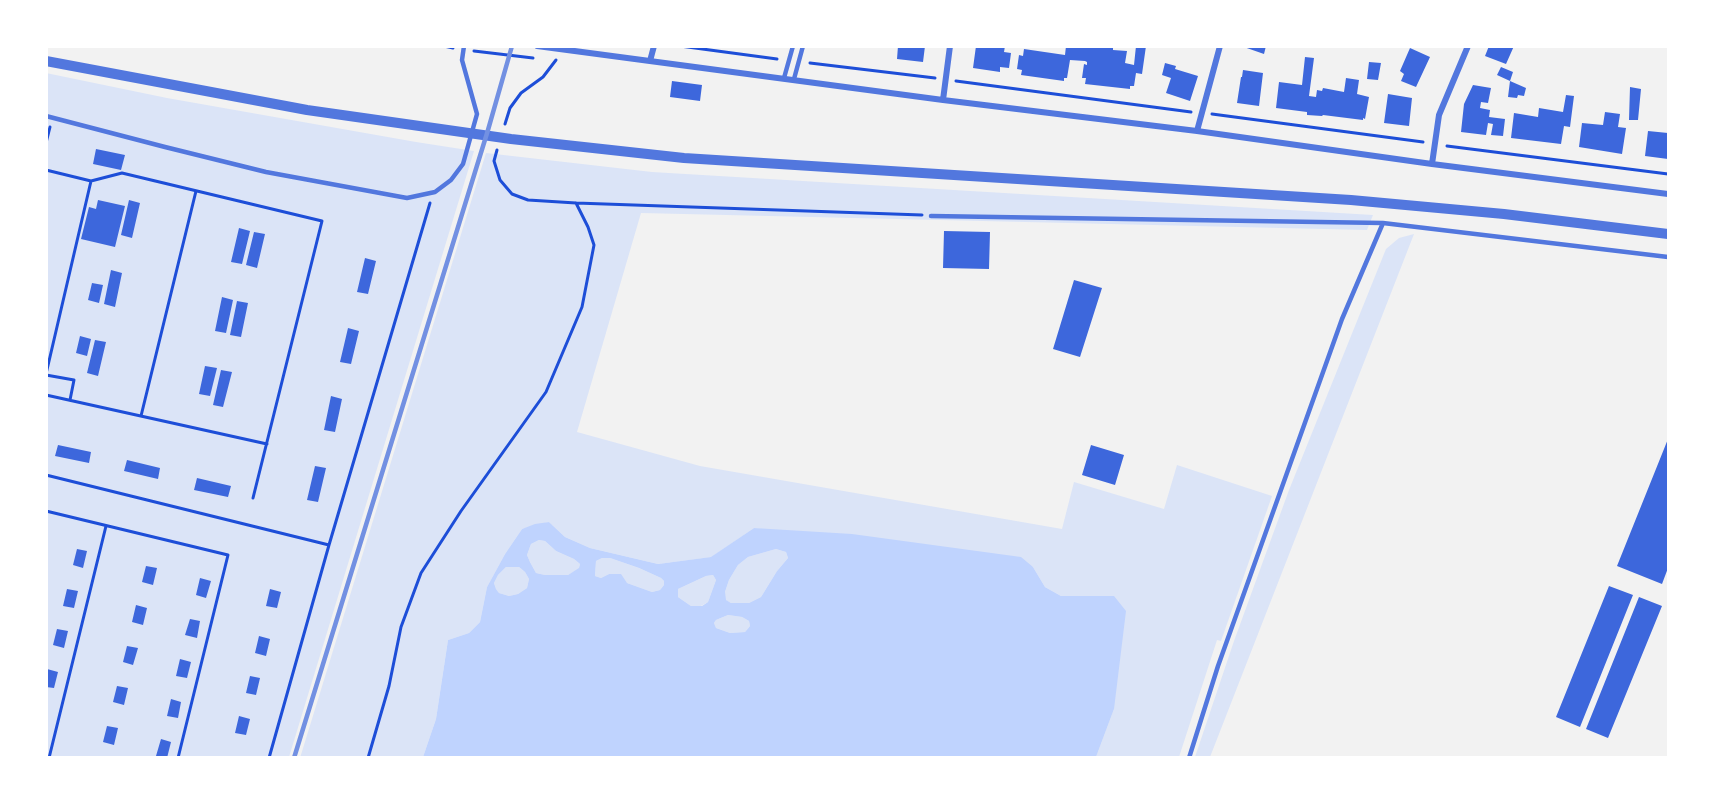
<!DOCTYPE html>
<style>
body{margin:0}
#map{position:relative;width:1715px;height:804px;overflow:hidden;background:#f2f2f2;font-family:"Varela Round",sans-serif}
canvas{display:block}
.frame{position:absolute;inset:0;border:48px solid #fff;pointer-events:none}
</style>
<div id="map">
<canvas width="1715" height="804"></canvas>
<div class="frame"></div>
</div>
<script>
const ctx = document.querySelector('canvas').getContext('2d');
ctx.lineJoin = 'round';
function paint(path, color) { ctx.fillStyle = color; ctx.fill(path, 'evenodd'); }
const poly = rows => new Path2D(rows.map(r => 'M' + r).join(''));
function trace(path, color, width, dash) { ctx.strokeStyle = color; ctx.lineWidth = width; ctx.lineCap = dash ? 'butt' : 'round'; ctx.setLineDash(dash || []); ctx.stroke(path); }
const green = poly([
 [46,73,167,98,416,142,474,151,289,757,47,757],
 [486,153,652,172,1373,215,1367,230,641,213,577,432,700,466,1062,529,1074,482,1164,509,1177,465,1272,496,1221,641,1217,640,1179,757,1096,757,1114,709,1114,596,1061,596,1045,587,1033,567,754,528,712,557,658,564,590,548,565,537,549,522,522,529,505,554,487,587,480,622,469,633,448,640,436,719,423,757,300,758],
 [1414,234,1210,757,1195,757,1234,641,1289,490,1386,249,1399,238],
 [539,540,545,541,556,551,574,559,580,564,579,569,568,575,545,575,536,573,530,562,527,555,531,544],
 [776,549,786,552,788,558,777,571,761,597,749,603,731,603,725,600,725,592,729,580,738,565,748,557],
 [602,558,610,558,639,568,661,578,664,581,664,585,660,590,652,592,627,583,609,574,601,578,595,576,596,561],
 [506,567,519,567,525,572,529,579,527,588,518,594,509,596,499,593,496,589,494,583,498,575],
 [713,575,716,580,708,602,701,606,691,606,678,597,678,589,706,576],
 [728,615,742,617,749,621,750,626,745,632,730,633,716,628,714,623,716,620]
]);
const water = poly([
 [549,522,565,537,590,548,658,564,711,557,754,528,852,534,1021,557,1033,567,1045,587,1061,596,1114,596,1126,611,1114,709,1096,757,423,757,436,719,448,640,469,633,480,622,487,587,505,554,522,529,535,524],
 [539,540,545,541,556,551,574,559,580,564,579,568,568,575,545,575,536,573,530,562,527,555,531,544],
 [776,549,786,552,788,558,777,571,761,597,749,603,731,603,726,600,725,592,729,580,738,565,748,557],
 [602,558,610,558,639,568,661,578,664,581,664,585,660,590,652,592,627,583,621,574,609,574,601,578,595,576,596,561],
 [506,567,519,567,525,572,529,579,527,588,518,594,509,596,499,593,496,589,494,583,498,575],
 [713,575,716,580,708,602,702,606,691,606,678,597,678,589,706,576],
 [728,615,742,617,749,621,750,626,745,632,730,633,716,628,714,623,716,620]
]);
const building = poly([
 [898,46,925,46,923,62,897,59],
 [976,46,1005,46,1004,52,1011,53,1009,68,1000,67,1000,72,973,68],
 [1066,46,1113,46,1113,50,1127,51,1125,63,1134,65,1136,46,1146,46,1142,74,1136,73,1134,86,1130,86,1130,89,1085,84,1086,78,1082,78,1084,64,1087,65,1087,62,1085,61,1070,60,1067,78,1064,78,1064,81,1021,75,1022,70,1017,69,1019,55,1023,56,1024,49,1065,55],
 [1241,46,1266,46,1264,54],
 [1489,46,1514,46,1506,64,1485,56],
 [1410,48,1430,57,1416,87,1401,81,1404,74,1400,71],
 [1305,57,1314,58,1309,96,1316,97,1317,90,1322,91,1323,88,1344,92,1346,78,1359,80,1357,94,1369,97,1365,119,1363,118,1363,120,1323,115,1322,116,1307,115,1307,112,1276,108,1279,82,1302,85],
 [1369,62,1381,63,1378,80,1367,79],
 [1165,63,1176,66,1175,69,1198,76,1190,101,1166,93,1171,78,1162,75],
 [1501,67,1513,72,1510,81,1497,75],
 [1243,70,1263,73,1259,106,1237,103,1241,77,1242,77],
 [672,81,702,85,700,101,670,97],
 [1510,81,1526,88,1524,96,1518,95,1517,98,1508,97],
 [1473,85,1491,88,1488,103,1481,102,1480,108,1490,110,1489,117,1505,119,1503,136,1491,135,1493,124,1488,123,1486,135,1461,132,1464,104],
 [1630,87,1641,89,1638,120,1629,120],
 [1388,94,1412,98,1409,126,1384,123],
 [1566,95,1574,96,1570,127,1564,126,1561,144,1511,138,1514,113,1538,117,1539,108,1563,112],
 [1605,112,1620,114,1618,127,1626,128,1622,154,1579,147,1582,123,1603,125],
 [1648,131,1668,133,1668,159,1645,156],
 [96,149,125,155,121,170,93,164],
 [98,200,125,206,115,247,81,239,89,207,96,209],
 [129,200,140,203,132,238,121,235],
 [239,228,250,231,242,264,231,262],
 [944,231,990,232,989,269,943,268],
 [254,232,265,234,257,268,246,265],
 [365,258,376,261,368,294,357,292],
 [111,270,122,273,115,307,104,304],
 [1074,280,1102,288,1080,357,1053,349],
 [92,283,103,285,99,303,88,300],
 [222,297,233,300,226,333,215,331],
 [237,301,248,303,241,337,230,335],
 [348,328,359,331,351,364,340,362],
 [80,336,91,339,87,356,76,353],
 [95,340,106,342,98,376,87,373],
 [205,366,217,368,210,396,199,394],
 [221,370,232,372,223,407,213,405],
 [331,396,342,399,335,432,324,430],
 [1668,439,1668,568,1662,584,1617,566],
 [58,445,91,452,89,463,55,456],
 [1091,445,1124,455,1115,485,1082,475],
 [127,460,160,468,158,479,124,471],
 [315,466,326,468,318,502,307,500],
 [197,478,231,486,228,497,194,490],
 [77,549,87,551,83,568,73,565],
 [146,566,157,568,153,585,142,582],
 [200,578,211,581,206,598,196,595],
 [1609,586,1633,595,1580,727,1556,717],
 [67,589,78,591,74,608,63,606],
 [270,589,281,592,277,608,266,606],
 [1639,597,1662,606,1608,738,1586,729],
 [136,605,147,608,143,625,132,622],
 [190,619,200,621,197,638,185,635],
 [57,629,68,631,64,648,53,645],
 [259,636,270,639,266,656,255,653],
 [127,646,138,648,133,665,123,662],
 [180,659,191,662,187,678,176,676],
 [47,669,58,672,54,688,46,687],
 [250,676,260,678,256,695,246,693],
 [117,686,128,688,124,705,113,702],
 [171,699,181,702,178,718,167,716],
 [239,716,250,719,246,735,235,733],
 [107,726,118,728,114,745,103,742],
 [161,739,171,742,167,758,156,756]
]);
const path = poly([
 [444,46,453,48],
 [680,46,777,59],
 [474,51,533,58],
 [810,63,935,78],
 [956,81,1191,112],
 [1212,114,1423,142],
 [505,124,510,108,521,93,543,77,556,60],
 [46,143,50,127],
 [1447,146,1668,174],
 [497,150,494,161,500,180,512,194,528,200,576,203,922,215],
 [46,170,91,181,122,173,322,221,253,498],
 [46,374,91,181],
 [46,375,74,380,70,400],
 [46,395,267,444],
 [141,416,196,191],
 [46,475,329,545],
 [46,511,228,555,178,758],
 [49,758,106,526],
 [269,758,329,545,430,203],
 [368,758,389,686,401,627,421,573,461,511,546,392,582,307,594,245,588,227,576,203]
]);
const service = poly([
 [784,78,793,46],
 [794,79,803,46],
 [46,116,165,147,266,172,407,198,435,192,451,180,463,164,477,114,462,60,464,46],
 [931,216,1383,223,1668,257],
 [1189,758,1218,666,1342,319,1383,223]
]);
const minor = poly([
 [537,46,943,100,1197,131,1432,164,1668,194],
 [650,61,654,46],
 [943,100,950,46],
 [1197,131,1220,46],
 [1432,164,1439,115,1468,46]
]);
const tertiary = poly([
 [46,61,307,110,511,139,684,158,1351,200,1504,214,1668,234]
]);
const rail = poly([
 [294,758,488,130,512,46]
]);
paint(green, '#dbe4f7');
paint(water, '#bfd3fe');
paint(building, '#3d67dc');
trace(path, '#1d4ed8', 3);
trace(service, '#5277de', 4.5);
trace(minor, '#5277de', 6);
trace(tertiary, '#5277de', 10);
trace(rail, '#7290e2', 4.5);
</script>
